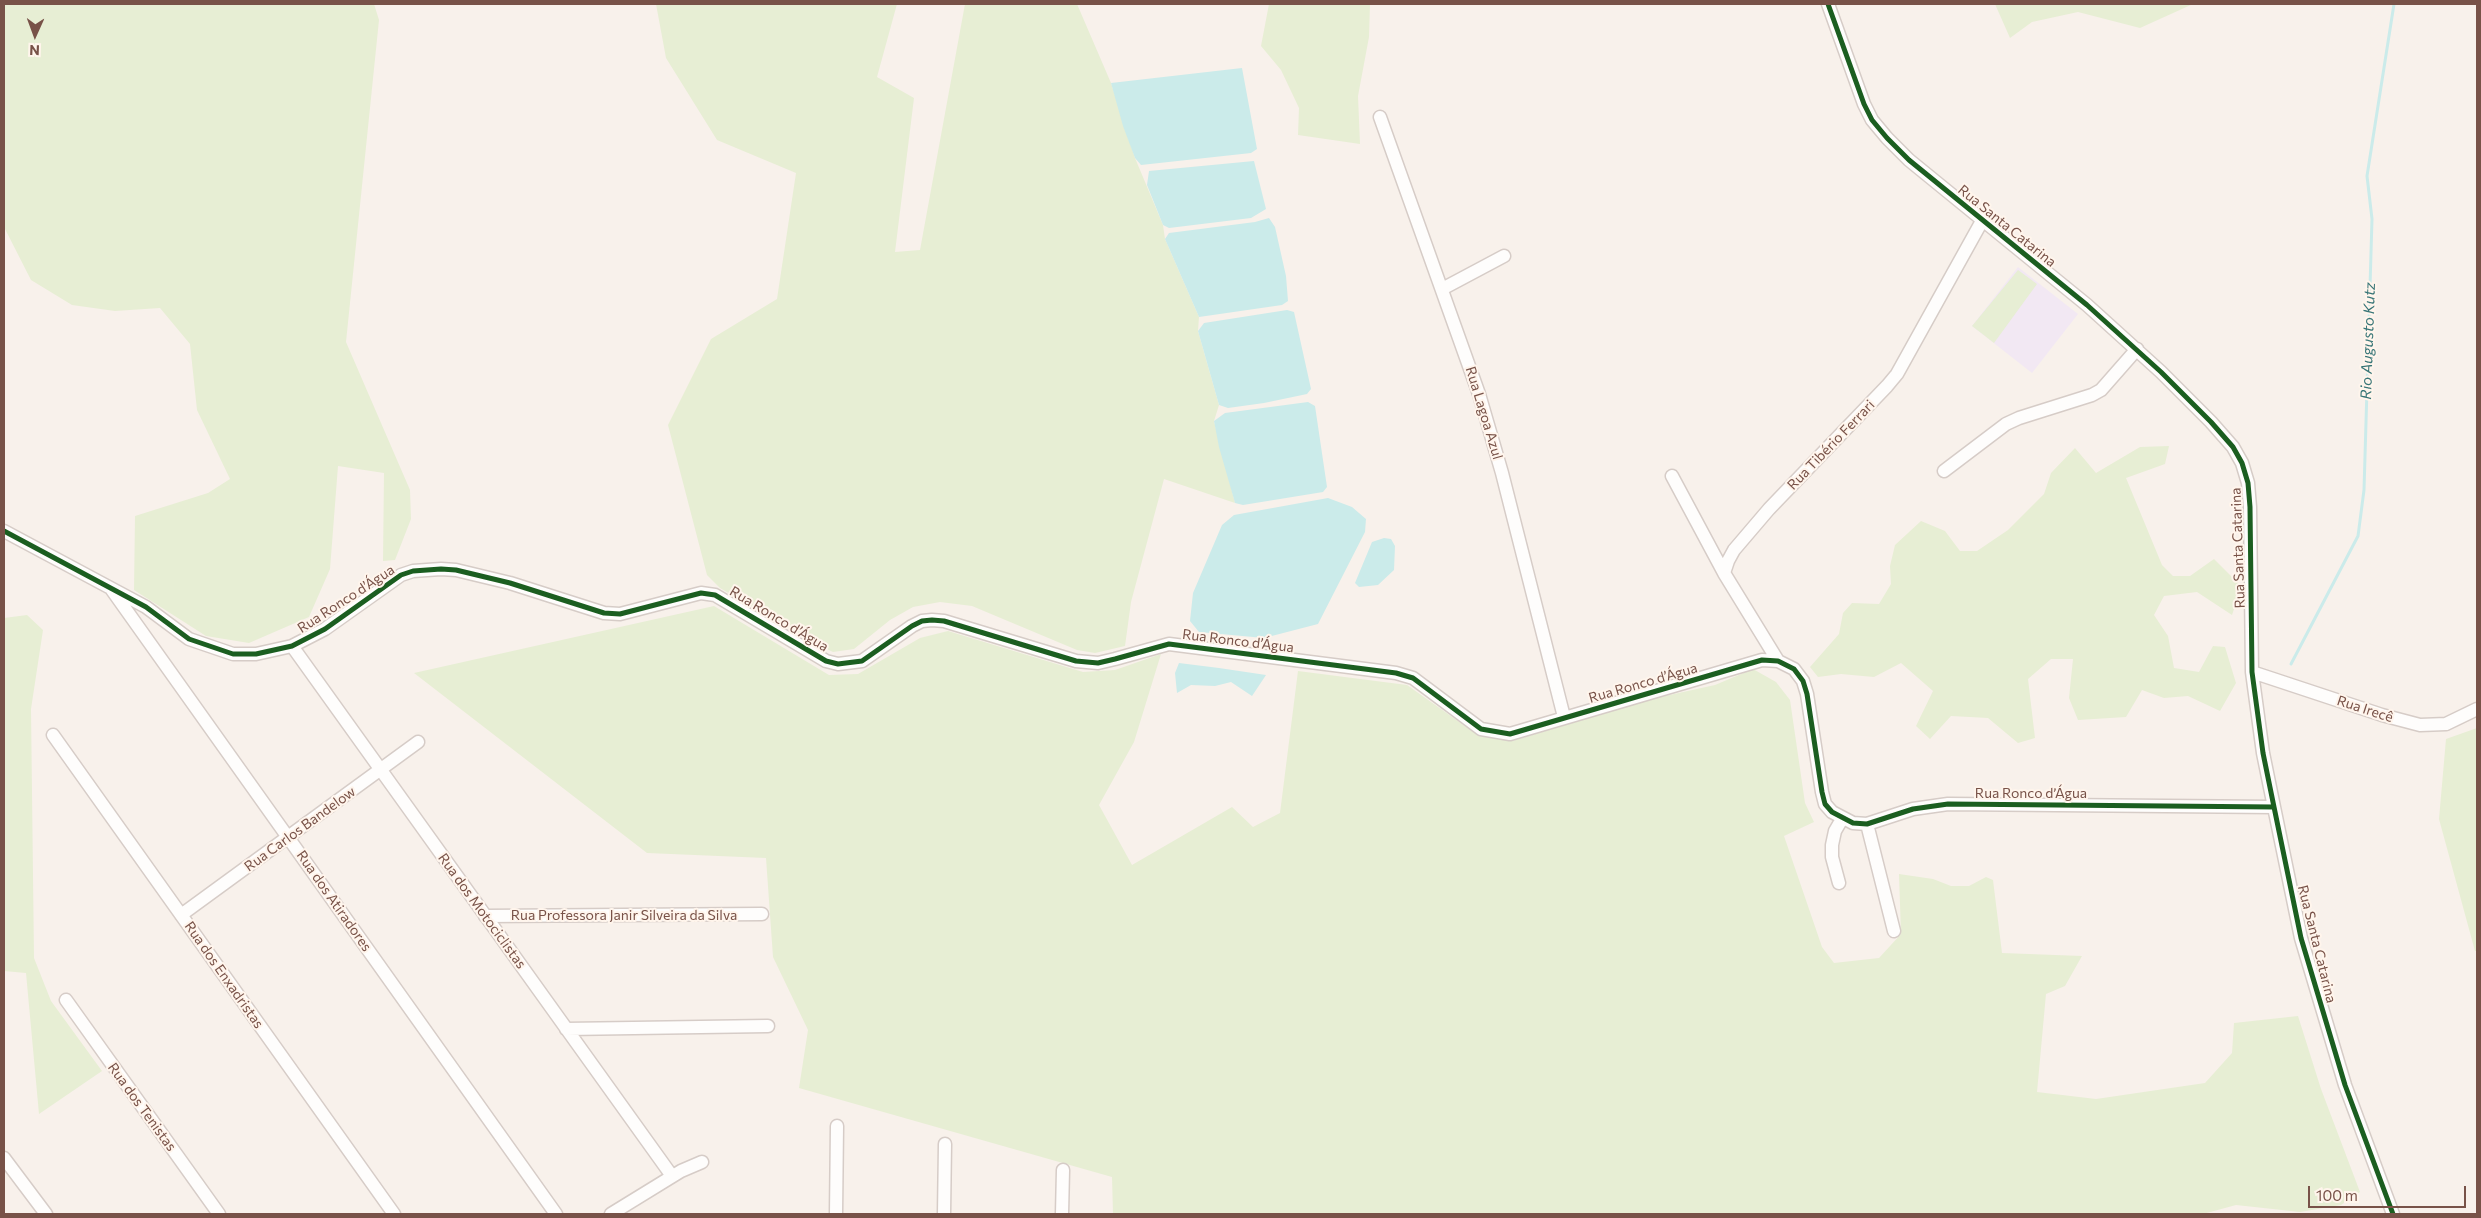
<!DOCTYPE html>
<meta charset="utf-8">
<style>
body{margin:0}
#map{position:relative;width:2481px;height:1218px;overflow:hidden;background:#f8f1eb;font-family:Commissioner,sans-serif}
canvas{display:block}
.frame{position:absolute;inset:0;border:5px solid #785248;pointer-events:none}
.north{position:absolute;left:10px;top:10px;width:50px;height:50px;-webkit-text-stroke:4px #fff5ec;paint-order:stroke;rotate:182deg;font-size:14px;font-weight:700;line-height:20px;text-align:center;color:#785248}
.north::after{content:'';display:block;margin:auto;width:18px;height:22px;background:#785248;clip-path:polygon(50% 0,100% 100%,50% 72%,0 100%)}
.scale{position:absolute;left:2308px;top:1186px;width:158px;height:22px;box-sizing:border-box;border:2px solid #785248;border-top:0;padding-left:6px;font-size:15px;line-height:18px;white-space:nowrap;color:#785248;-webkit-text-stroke:4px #fff5ec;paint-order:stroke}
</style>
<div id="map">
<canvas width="2481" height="1218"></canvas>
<div class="frame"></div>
<div class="north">N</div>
<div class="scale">100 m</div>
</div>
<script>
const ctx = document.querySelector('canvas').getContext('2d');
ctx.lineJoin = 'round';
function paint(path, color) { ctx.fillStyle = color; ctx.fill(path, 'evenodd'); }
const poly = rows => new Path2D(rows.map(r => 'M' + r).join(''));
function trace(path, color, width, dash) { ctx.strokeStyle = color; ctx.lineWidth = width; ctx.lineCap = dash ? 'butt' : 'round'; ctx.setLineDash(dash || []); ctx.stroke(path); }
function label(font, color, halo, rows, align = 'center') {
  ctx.font = font + ' Commissioner,sans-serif'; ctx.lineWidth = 4; ctx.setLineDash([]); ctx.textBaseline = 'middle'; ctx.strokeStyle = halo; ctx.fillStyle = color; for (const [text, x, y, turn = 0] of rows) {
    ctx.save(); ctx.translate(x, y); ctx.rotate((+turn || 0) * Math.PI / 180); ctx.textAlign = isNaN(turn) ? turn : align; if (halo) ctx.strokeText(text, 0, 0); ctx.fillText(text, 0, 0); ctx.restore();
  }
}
const education = poly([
 [2018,267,2078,314,2032,373,1972,326]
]);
const green = poly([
 [4,4,374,4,379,20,346,342,410,490,411,519,395,560,383,561,384,473,338,466,330,569,309,617,249,643,206,636,134,590,135,516,208,493,230,479,197,410,190,344,160,308,115,311,72,305,31,280,4,227],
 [656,4,897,4,877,77,914,98,895,252,920,250,965,4,1077,4,1111,83,1135,158,1163,225,1165,239,1199,317,1198,331,1219,405,1214,421,1235,503,1164,479,1131,602,1125,646,1095,653,1077,650,972,606,940,602,913,607,890,620,854,649,833,652,812,642,720,588,707,575,668,425,711,339,777,299,796,173,717,140,666,58],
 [1269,4,1370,4,1369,37,1358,96,1360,144,1298,135,1299,108,1281,70,1261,46],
 [1995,4,2193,4,2140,28,2078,12,2032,22,2010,38],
 [2018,270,2037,284,1994,343,1972,326],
 [2169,446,2165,464,2126,478,2162,565,2173,576,2190,576,2214,559,2238,583,2237,600,2232,615,2197,592,2164,596,2154,615,2168,636,2174,668,2199,672,2213,646,2225,647,2236,683,2220,711,2188,696,2164,698,2142,690,2126,717,2078,720,2069,698,2073,659,2051,659,2028,679,2035,738,2018,743,1988,718,1951,716,1930,739,1916,726,1933,691,1901,663,1874,677,1841,674,1818,677,1810,667,1839,634,1843,613,1852,603,1879,604,1891,584,1890,566,1895,545,1921,521,1945,531,1960,551,1977,551,2008,530,2044,494,2051,473,2075,448,2096,473,2140,447],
 [714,606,829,675,858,674,920,638,948,631,1083,672,1115,670,1161,654,1134,742,1099,805,1132,865,1232,807,1253,827,1280,813,1298,671,1407,685,1479,736,1512,741,1656,698,1715,685,1753,669,1776,682,1790,700,1805,803,1814,822,1784,836,1822,947,1834,963,1879,958,1901,934,1899,874,1933,879,1951,886,1969,886,1986,877,1993,880,2002,953,2082,956,2065,986,2046,994,2037,1092,2096,1099,2205,1083,2232,1053,2234,1023,2298,1016,2321,1089,2360,1192,2341,1205,2300,1212,2236,1205,2203,1214,1113,1214,1112,1177,799,1088,808,1030,773,957,766,858,647,853,414,673],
 [27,615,43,630,31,709,34,958,51,1001,102,1071,39,1114,26,973,4,971,4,618],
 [2477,728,2477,951,2475,951,2439,819,2446,739]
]);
const water = poly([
 [1242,68,1257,149,1251,153,1141,165,1135,158,1123,126,1111,83],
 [1254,161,1266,209,1251,218,1169,228,1163,225,1147,185,1149,171],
 [1269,218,1275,227,1286,276,1288,301,1282,305,1199,317,1165,239,1169,233,1255,222],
 [1287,310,1294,312,1311,389,1307,394,1264,403,1228,408,1219,405,1198,331,1204,323],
 [1308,402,1315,406,1327,487,1323,492,1243,505,1235,503,1219,447,1214,421,1225,413],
 [1328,498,1352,507,1366,519,1365,532,1318,624,1264,638,1199,632,1190,621,1193,593,1222,525,1234,515],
 [1384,538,1391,539,1395,546,1394,570,1378,585,1359,587,1355,583,1372,542],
 [1179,663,1219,668,1266,675,1252,696,1231,682,1215,686,1191,685,1177,693,1175,673]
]);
const stream = poly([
 [2291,664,2358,536,2364,490,2372,219,2367,176,2394,4]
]);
const minor = poly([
 [1828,4,1864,104,1872,120,1887,138,1909,160,2087,305,2161,372,2211,422,2233,447,2242,463,2248,483,2250,507,2252,672,2263,753,2274,807,2301,938,2345,1085,2393,1214],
 [1380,117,1479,394,1502,473,1564,717],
 [1442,289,1504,256],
 [1944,471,2006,424,2019,418,2092,395,2101,390,2137,349],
 [1672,476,1724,573],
 [4,531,146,607,189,639,233,654,256,654,292,646,325,629,401,575,413,571,441,569,456,570,510,583,604,613,620,614,701,593,715,595,826,661,838,664,862,661,912,626,922,621,932,620,944,621,1076,661,1098,663,1115,659,1169,644,1396,673,1413,678,1481,729,1510,734,1762,660,1778,661,1794,669,1803,681,1807,694,1822,792,1825,804,1832,812,1853,823,1867,824,1913,809,1948,804,2274,807],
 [112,590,556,1214],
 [292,646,672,1176],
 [1778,661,1724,573,1728,561,1734,550,1769,509,1887,386,1897,374,1982,221],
 [2252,672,2382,715,2420,725,2446,724,2477,709],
 [53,735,394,1214],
 [1867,824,1894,931],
 [1839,883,1832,857,1832,845,1835,831,1842,819],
 [181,915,418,742],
 [485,916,762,914],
 [66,1000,219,1214],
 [566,1029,768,1026],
 [4,1158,46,1214],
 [611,1214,681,1171,702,1162],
 [836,1214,837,1126],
 [944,1214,945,1144],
 [1062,1214,1063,1170]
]);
const cycleway = poly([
 [1828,4,1864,104,1872,120,1887,138,1909,160,2087,305,2161,372,2211,422,2233,447,2242,463,2248,483,2250,507,2252,672,2263,753,2274,807,2301,938,2345,1085,2393,1214],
 [4,531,146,607,189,639,233,654,256,654,292,646,325,629,401,575,413,571,441,569,456,570,510,583,604,613,620,614,701,593,715,595,826,661,838,664,862,661,912,626,922,621,932,620,944,621,1076,661,1098,663,1115,659,1169,644,1396,673,1413,678,1481,729,1510,734,1762,660,1778,661,1794,669,1803,681,1807,694,1822,792,1825,804,1832,812,1853,823,1867,824,1913,809,1948,804,2274,807]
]);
const streetNames = [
 ["Rua Santa Catarina",2007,226,39],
 ["Rua Lagoa Azul",1484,413,73],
 ["Rua Tibério Ferrari",1831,445,-46],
 ["Rua Santa Catarina",2238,548,-92],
 ["Rua Ronco d’Água",346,599,-33],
 ["Rua Ronco d’Água",779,619,31],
 ["Rua Ronco d’Água",1238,641,7],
 ["Rua Ronco d’Água",1643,683,-16],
 ["Rua Irecê",2365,709,18],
 ["Rua Ronco d’Água",2031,793],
 ["Rua Carlos Bandelow",300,829,-36],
 ["Rua dos Atiradores",334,901,55],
 ["Rua dos Motociclistas",482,911,54],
 ["Rua Professora Janir Silveira da Silva",624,915],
 ["Rua Santa Catarina",2317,944,76],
 ["Rua dos Enxadristas",224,975,55],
 ["Rua dos Tenistas",142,1107,54]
];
const waterNames = [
 ["Rio Augusto Kutz",2368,341,-88]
];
paint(education, '#f2e8f3');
paint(green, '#e7eed4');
paint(water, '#cbebea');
trace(stream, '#cbebea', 3);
trace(minor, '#d6ccc7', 15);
trace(minor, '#fefdfc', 12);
trace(cycleway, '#1b5e20', 5);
label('14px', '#785248', '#fff5ec', streetNames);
label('italic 15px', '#387577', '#fff5ec', waterNames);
</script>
